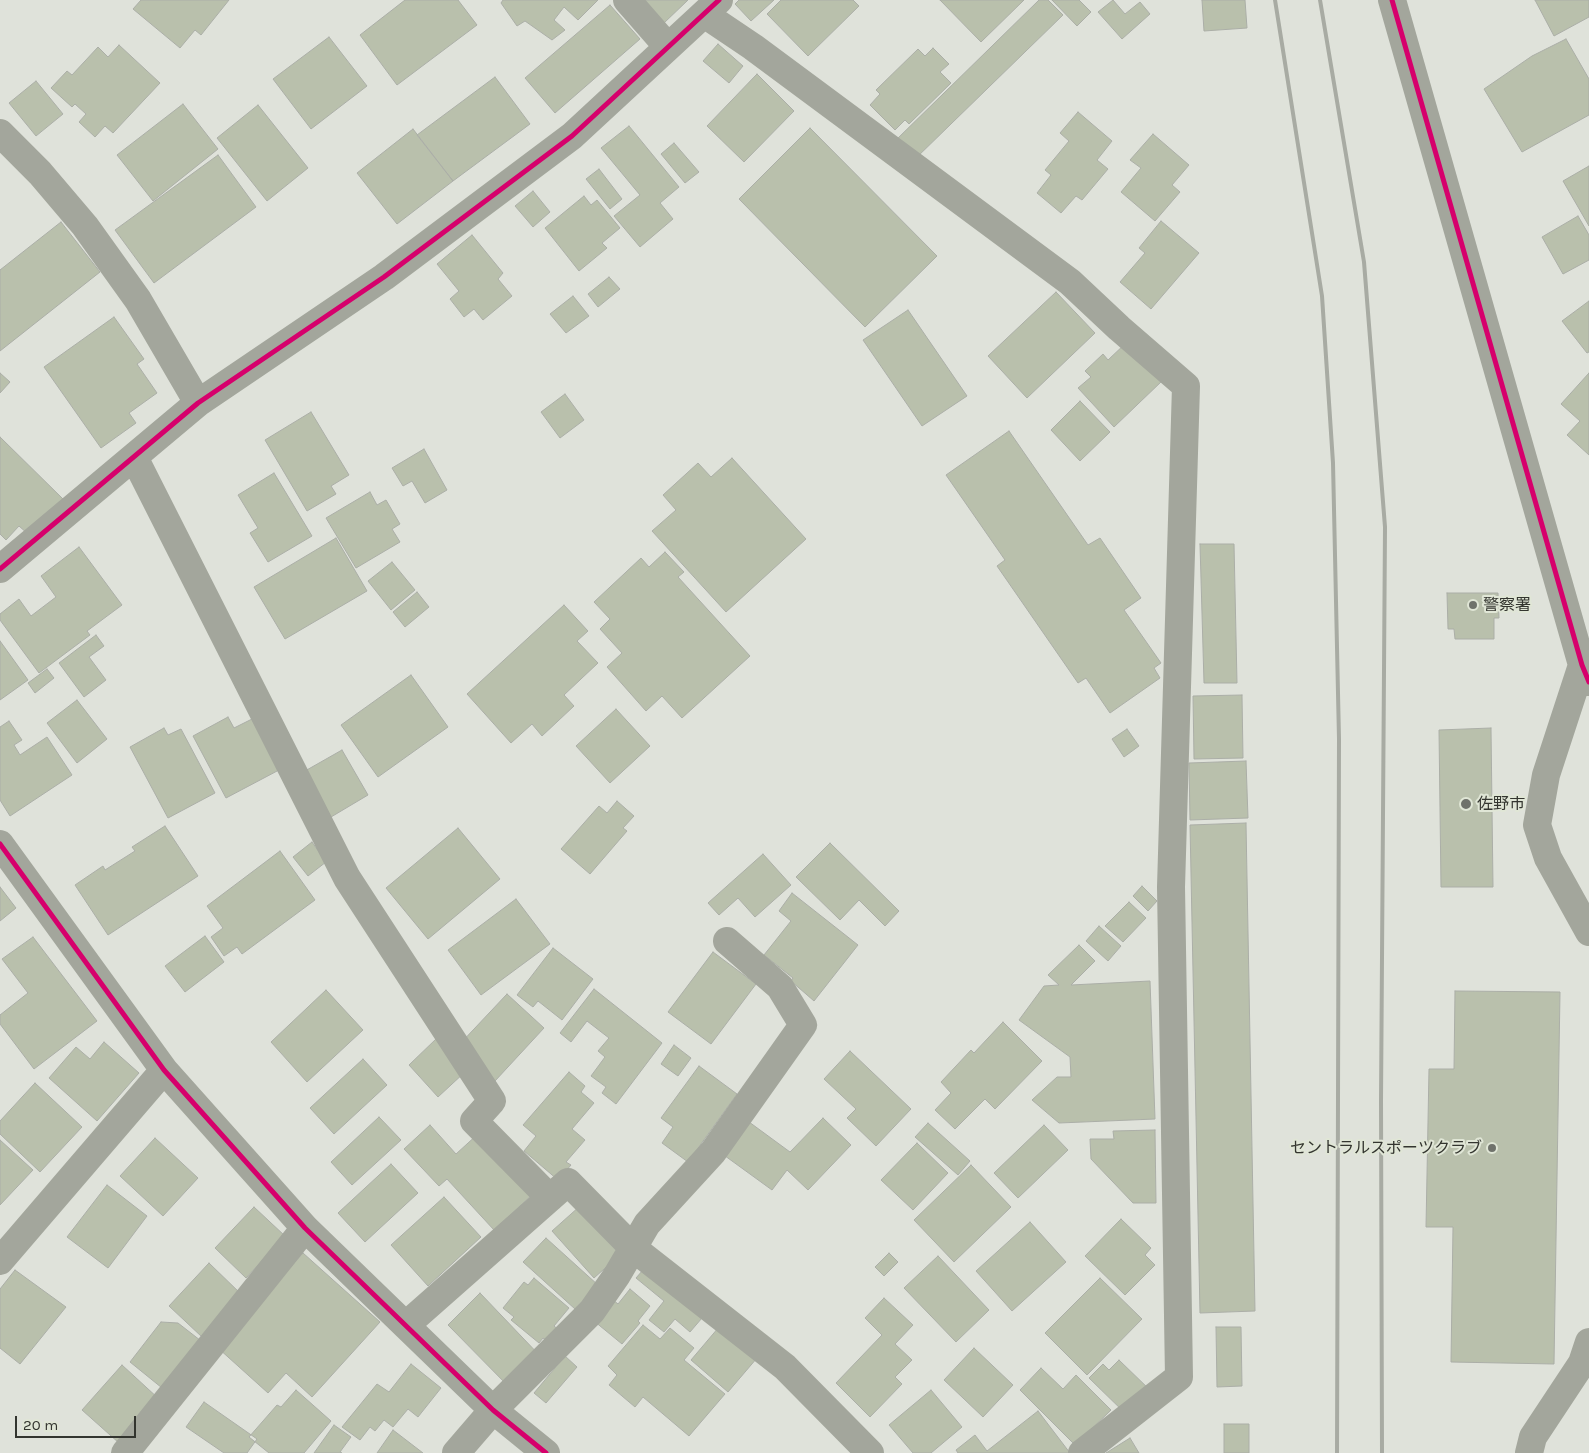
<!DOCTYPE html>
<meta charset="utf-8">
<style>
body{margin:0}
#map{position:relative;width:1589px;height:1453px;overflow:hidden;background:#dfe2da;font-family:Karla,sans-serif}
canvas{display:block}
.scale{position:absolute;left:15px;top:1416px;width:121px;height:22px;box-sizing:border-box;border:2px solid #33352f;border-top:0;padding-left:6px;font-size:15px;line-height:18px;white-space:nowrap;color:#33352f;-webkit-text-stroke:4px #e0e6d6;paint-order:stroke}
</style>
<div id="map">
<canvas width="1589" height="1453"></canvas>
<div class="scale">20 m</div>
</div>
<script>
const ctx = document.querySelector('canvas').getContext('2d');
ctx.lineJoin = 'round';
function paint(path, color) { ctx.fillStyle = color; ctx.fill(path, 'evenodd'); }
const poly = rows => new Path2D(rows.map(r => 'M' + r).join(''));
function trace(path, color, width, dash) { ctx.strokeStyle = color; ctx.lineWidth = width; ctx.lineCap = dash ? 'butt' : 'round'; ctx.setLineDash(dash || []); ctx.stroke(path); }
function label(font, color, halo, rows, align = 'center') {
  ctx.font = font + ' Karla,"Noto Sans JP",sans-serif'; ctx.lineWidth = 4; ctx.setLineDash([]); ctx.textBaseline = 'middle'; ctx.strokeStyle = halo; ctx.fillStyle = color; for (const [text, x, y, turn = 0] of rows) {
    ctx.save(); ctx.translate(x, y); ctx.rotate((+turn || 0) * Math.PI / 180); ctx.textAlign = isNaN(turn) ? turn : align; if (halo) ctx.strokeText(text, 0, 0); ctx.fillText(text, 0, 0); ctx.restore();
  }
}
const building = poly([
 [141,0,229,0,201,35,195,30,180,48,133,9,141,0],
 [405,0,458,0,477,25,397,85,360,35,405,0],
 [503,0,598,0,578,20,564,7,554,20,565,30,552,40,525,21,517,26,501,3,503,0],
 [641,0,688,0,664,23,641,0],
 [739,0,774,0,751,21,735,4,739,0],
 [781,0,853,0,859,6,808,56,767,14,781,0],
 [940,0,1024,0,981,42,940,0],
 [1039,0,1048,0,1063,15,914,160,895,141,1039,0],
 [1052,0,1079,0,1091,12,1077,26,1052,0],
 [1113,0,1125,14,1140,2,1150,14,1122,39,1098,12,1113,0],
 [1202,0,1245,0,1247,28,1204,31,1202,0],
 [1535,0,1589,0,1589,17,1554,36,1535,0],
 [610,5,640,39,555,113,525,78,610,5],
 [329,37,367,86,311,129,273,79,329,37],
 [1566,39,1589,79,1589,115,1522,152,1484,89,1532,56,1566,39],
 [718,44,743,66,729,83,703,61,718,44],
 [119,45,160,83,113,133,105,126,95,137,79,122,86,114,75,104,72,107,51,88,67,71,72,75,98,47,108,57,119,45],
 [933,48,949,64,940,72,951,83,909,124,905,120,895,130,870,105,880,94,876,90,918,49,925,56,933,48],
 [757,74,794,111,744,162,707,126,757,74],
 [495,77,530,124,453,181,417,135,495,77],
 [36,81,63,114,36,136,9,103,36,81],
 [183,104,218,149,153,201,117,155,183,104],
 [258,105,308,168,267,201,217,138,258,105],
 [1078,112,1112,141,1097,160,1108,169,1082,200,1076,196,1061,213,1037,193,1051,175,1045,170,1069,141,1060,133,1078,112],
 [629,126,679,187,660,203,673,219,640,247,614,216,640,195,601,148,629,126],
 [810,128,937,256,865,327,739,199,810,128],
 [413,129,453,181,397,224,357,173,413,129],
 [1153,134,1189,165,1172,185,1180,192,1155,221,1121,192,1141,168,1130,160,1153,134],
 [674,143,699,172,685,183,661,154,674,143],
 [218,155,256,207,154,283,115,230,218,155],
 [1589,166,1589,226,1563,181,1589,166],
 [599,169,622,199,610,209,586,179,599,169],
 [533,191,550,212,533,227,515,206,533,191],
 [584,196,591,205,597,200,620,228,602,243,607,248,579,271,545,228,584,196],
 [1578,216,1589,235,1589,260,1563,274,1542,237,1578,216],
 [1161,221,1199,253,1151,309,1120,282,1145,253,1139,248,1161,221],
 [61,222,100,272,0,351,0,270,61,222],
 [472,235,503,273,498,279,512,296,483,320,474,309,464,317,450,299,459,291,437,264,472,235],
 [609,277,620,289,598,307,588,294,609,277],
 [1056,292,1095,333,1027,398,988,356,1056,292],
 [573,296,589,316,566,333,550,314,573,296],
 [1589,301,1589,352,1587,353,1562,321,1589,301],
 [908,310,967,396,922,426,863,340,908,310],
 [114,317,144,359,137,364,157,393,129,413,136,423,101,448,44,367,114,317],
 [1126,343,1162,381,1114,427,1078,388,1091,377,1085,371,1103,354,1108,360,1126,343],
 [0,373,10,382,0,393,0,373],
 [1589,373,1589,455,1567,435,1580,421,1561,404,1589,373],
 [565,394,584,420,560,438,541,412,565,394],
 [1080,401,1110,432,1080,461,1051,430,1080,401],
 [311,412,349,475,331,486,336,494,307,511,265,440,311,412],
 [1009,431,1088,545,1100,538,1141,598,1124,610,1161,663,1154,668,1160,678,1110,713,1086,678,1078,683,997,566,1005,560,946,475,1009,431],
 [0,437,63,499,28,534,19,526,6,540,0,534,0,437],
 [424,449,447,490,425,503,412,481,403,486,392,468,424,449],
 [732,458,806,539,726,612,652,531,676,510,663,495,698,463,711,477,732,458],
 [274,473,312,536,268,562,250,533,258,528,238,495,274,473],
 [370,492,377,505,386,500,400,524,392,529,400,542,356,568,326,518,370,492],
 [336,538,367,591,285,639,254,587,336,538],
 [1200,544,1234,544,1237,683,1204,683,1200,544],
 [79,547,122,605,87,631,90,635,39,673,0,620,0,614,19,599,31,616,56,597,41,576,79,547],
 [665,552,684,572,678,577,750,656,682,718,662,696,646,711,607,667,622,653,600,629,610,619,594,602,641,558,649,567,665,552],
 [392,562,415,590,391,610,368,581,392,562],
 [417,592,429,607,405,627,393,612,417,592],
 [1447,593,1498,593,1499,618,1494,618,1494,639,1455,639,1454,629,1448,629,1447,593],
 [564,605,588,631,577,641,598,663,564,695,574,706,542,736,532,724,511,743,467,694,564,605],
 [96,635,104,646,89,657,106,680,84,697,59,663,96,635],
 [0,641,28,680,0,700,0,641],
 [47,669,54,678,35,693,28,683,47,669],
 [411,675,448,727,378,777,341,725,411,675],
 [1242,695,1243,758,1194,759,1193,696,1242,695],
 [77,700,107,739,77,763,47,723,77,700],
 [616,709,650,746,610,783,576,746,616,709],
 [228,717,234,728,252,719,279,770,226,798,193,736,228,717],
 [9,721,22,740,14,745,20,755,47,737,72,775,10,816,0,800,0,727,9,721],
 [164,728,168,735,181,729,215,793,168,818,130,747,164,728],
 [1491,728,1493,887,1441,887,1439,730,1491,728],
 [1127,729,1139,746,1124,757,1112,739,1127,729],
 [342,750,368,795,331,817,305,771,342,750],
 [1246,761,1248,818,1190,820,1189,763,1246,761],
 [617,801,634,816,623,828,627,831,590,874,561,849,599,806,607,813,617,801],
 [1246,823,1255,1311,1200,1313,1190,825,1246,823],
 [165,826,198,876,108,935,75,885,103,866,105,870,135,851,132,847,165,826],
 [458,828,500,879,428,939,386,888,458,828],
 [312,842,326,862,308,876,293,857,312,842],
 [830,843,899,911,885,926,859,900,840,920,796,877,830,843],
 [280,851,315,900,242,954,237,947,224,956,211,937,223,928,207,906,280,851],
 [763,854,791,885,755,917,738,898,719,915,708,903,763,854],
 [1142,886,1157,901,1148,911,1133,896,1142,886],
 [0,887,16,908,0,921,0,887],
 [792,893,858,945,814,1001,791,981,793,978,764,955,791,921,779,911,792,893],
 [516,899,550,944,481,995,448,950,516,899],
 [1129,902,1146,918,1123,942,1105,926,1129,902],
 [1099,926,1121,946,1108,961,1086,941,1099,926],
 [205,936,224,962,185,992,165,966,205,936],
 [33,937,97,1021,34,1069,0,1024,0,1015,28,993,2,959,33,937],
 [1079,945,1095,961,1071,985,1150,981,1155,1119,1059,1123,1032,1100,1057,1077,1071,1077,1070,1057,1019,1020,1044,986,1059,985,1048,975,1079,945],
 [553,948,593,979,562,1020,538,1001,533,1007,517,995,553,948],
 [713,952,756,984,711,1044,668,1012,713,952],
 [594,989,662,1043,616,1104,602,1093,606,1087,591,1076,605,1057,598,1051,609,1038,587,1021,571,1042,560,1033,594,989],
 [326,990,363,1030,307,1082,271,1042,326,990],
 [1455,991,1560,992,1554,1364,1451,1362,1453,1227,1426,1227,1429,1069,1454,1069,1455,991],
 [507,994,544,1028,495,1081,458,1046,507,994],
 [1003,1022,1042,1061,995,1109,985,1099,955,1129,935,1110,951,1093,941,1082,971,1050,974,1053,1003,1022],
 [436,1039,465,1072,438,1097,409,1065,436,1039],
 [104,1042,139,1073,97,1121,49,1078,76,1047,90,1059,104,1042],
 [674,1045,691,1058,678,1076,661,1064,674,1045],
 [850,1051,911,1109,876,1146,847,1118,856,1109,824,1079,850,1051],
 [363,1059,387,1085,334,1134,310,1108,363,1059],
 [699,1066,737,1094,688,1162,662,1143,673,1127,661,1118,699,1066],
 [569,1072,585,1086,581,1092,594,1103,572,1129,585,1140,566,1162,571,1165,558,1180,524,1151,536,1136,523,1125,569,1072],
 [35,1083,82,1127,40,1172,0,1134,0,1121,35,1083],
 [379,1117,401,1140,352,1185,331,1162,379,1117],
 [823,1118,851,1145,808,1190,787,1170,772,1190,721,1153,745,1119,790,1152,823,1118],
 [928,1123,970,1161,958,1175,915,1137,928,1123],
 [430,1125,456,1154,479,1133,534,1193,494,1230,447,1179,439,1186,404,1149,430,1125],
 [1044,1125,1068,1150,1018,1198,994,1173,1044,1125],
 [1155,1130,1156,1203,1133,1203,1091,1159,1090,1139,1114,1139,1113,1131,1155,1130],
 [155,1138,198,1178,163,1216,120,1176,155,1138],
 [0,1140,33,1170,0,1205,0,1140],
 [917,1143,948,1173,913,1210,881,1180,917,1143],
 [391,1164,418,1193,365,1242,338,1213,391,1164],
 [971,1165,1011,1207,954,1262,914,1220,971,1165],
 [107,1185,147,1216,108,1268,67,1237,107,1185],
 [444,1197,481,1237,428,1286,391,1245,444,1197],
 [580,1206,622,1253,594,1278,552,1231,580,1206],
 [254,1207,285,1236,246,1278,215,1248,254,1207],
 [1121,1219,1151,1248,1145,1255,1155,1265,1125,1295,1085,1256,1121,1219],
 [1030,1222,1066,1262,1012,1311,976,1271,1030,1222],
 [546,1238,598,1285,575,1309,523,1262,546,1238],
 [303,1253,380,1322,312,1397,286,1373,268,1393,218,1348,303,1253],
 [889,1253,898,1262,884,1276,875,1267,889,1253],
 [938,1256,989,1310,956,1342,904,1288,938,1256],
 [650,1262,708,1311,690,1332,675,1319,664,1332,649,1320,664,1301,636,1278,650,1262],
 [209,1263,241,1294,202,1337,169,1306,209,1263],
 [15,1270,66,1307,20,1364,0,1348,0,1289,15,1270],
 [534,1278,569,1308,554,1326,560,1331,550,1343,543,1338,539,1343,511,1320,514,1317,503,1308,524,1282,528,1285,534,1278],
 [1100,1278,1142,1319,1087,1375,1045,1333,1100,1278],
 [630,1289,650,1306,638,1321,640,1323,622,1344,594,1321,612,1299,618,1304,630,1289],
 [480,1293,543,1359,511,1389,448,1325,480,1293],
 [884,1298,913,1325,895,1344,912,1360,895,1377,902,1384,870,1417,836,1383,882,1335,865,1318,884,1298],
 [161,1322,178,1323,205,1344,167,1392,130,1362,161,1322],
 [643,1325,660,1339,670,1328,694,1348,684,1360,725,1394,689,1436,643,1397,635,1407,609,1385,617,1375,608,1366,643,1325],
 [719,1327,757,1358,728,1392,691,1360,719,1327],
 [1216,1327,1241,1327,1242,1386,1217,1387,1216,1327],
 [974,1348,1013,1385,983,1417,944,1380,974,1348],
 [565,1356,577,1367,546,1403,534,1393,565,1356],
 [1119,1360,1152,1392,1128,1416,1089,1378,1103,1364,1109,1370,1119,1360],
 [411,1364,441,1388,418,1417,408,1409,393,1427,384,1420,375,1431,370,1427,360,1440,342,1427,377,1384,389,1392,411,1364],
 [122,1365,159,1399,119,1443,82,1410,122,1365],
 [1041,1368,1063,1389,1076,1375,1111,1410,1075,1445,1020,1390,1041,1368],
 [296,1390,331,1421,304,1453,269,1453,249,1437,277,1405,281,1407,296,1390],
 [931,1390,962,1427,931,1453,913,1453,889,1425,931,1390],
 [204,1402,257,1439,247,1453,224,1453,186,1427,204,1402],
 [1038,1411,1070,1453,958,1453,956,1450,975,1435,987,1451,1038,1411],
 [1224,1424,1249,1424,1249,1453,1224,1453,1224,1424],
 [334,1425,351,1437,340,1452,342,1453,314,1453,334,1425],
 [393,1430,423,1453,377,1453,393,1430],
 [1130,1438,1139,1453,1106,1453,1130,1438]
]);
const minor = poly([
 [627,0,668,47],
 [1392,0,1582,665,1589,682],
 [704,14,753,47,1070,282,1119,328,1186,386,1171,887,1179,1377,1082,1453],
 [0,133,40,173,85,226,138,300,198,403],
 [134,457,347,878,492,1101,474,1121,550,1198],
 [0,569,198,403,384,277,572,136,719,0],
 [1582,665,1546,775,1537,825,1548,858,1589,932],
 [0,844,164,1070,305,1228,493,1410,546,1453],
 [0,1261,164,1070],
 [406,1325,568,1182,633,1248,785,1367,870,1453],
 [125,1453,305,1228],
 [456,1453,493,1410,592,1311,617,1275,647,1224,713,1152,803,1025,780,987,727,941],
 [1529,1453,1533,1437,1582,1363,1589,1342]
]);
const rail = poly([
 [1275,0,1322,296,1333,463,1339,739,1337,1453],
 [1320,0,1364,262,1385,527,1381,1100,1382,1453]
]);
const cycleway = poly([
 [1392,0,1582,665,1589,682],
 [0,569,198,403,384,277,572,136,719,0],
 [0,844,164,1070,305,1228,493,1410,546,1453]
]);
const markers = [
 [1473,605,5,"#6f726b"],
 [1466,804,6,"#6f726b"],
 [1492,1148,5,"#6f726b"]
];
const poiNames = [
 ["警察署",1483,605],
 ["佐野市",1477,804],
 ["セントラルスポーツクラブ",1482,1148,"right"]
];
paint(building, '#b9c0ac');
trace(building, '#abaea7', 1);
trace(minor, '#a3a69c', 28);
trace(rail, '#a8aba3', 4);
trace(cycleway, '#d6006c', 5);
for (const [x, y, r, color] of markers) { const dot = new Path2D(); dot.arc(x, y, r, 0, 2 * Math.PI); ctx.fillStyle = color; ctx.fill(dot); trace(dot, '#e0e6d6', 2); }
label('16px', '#33352f', '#e0e6d6', poiNames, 'left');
</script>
